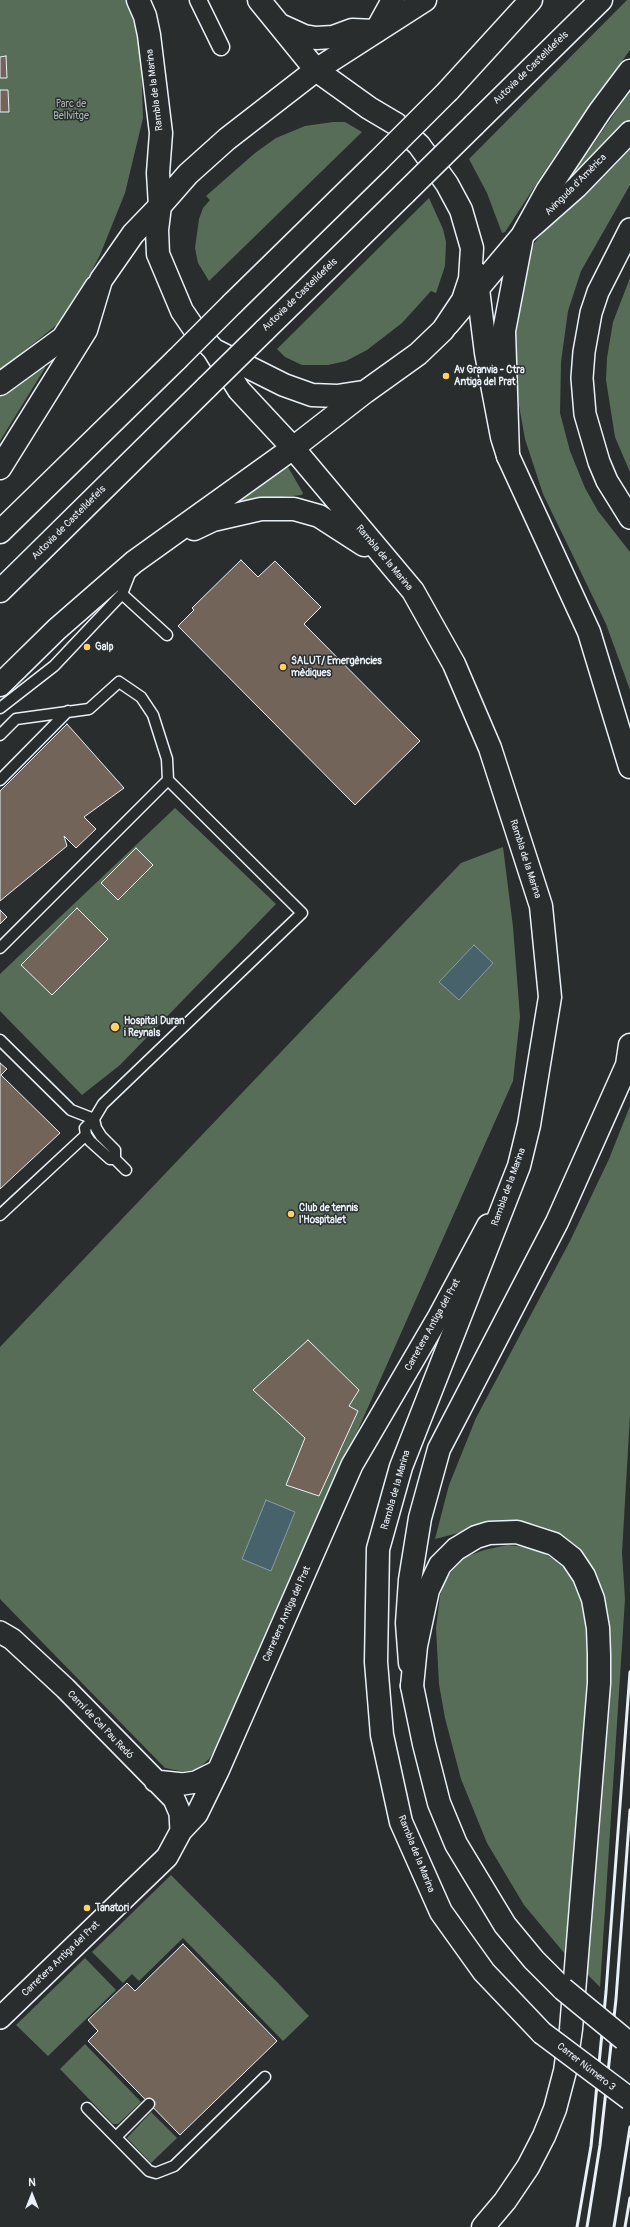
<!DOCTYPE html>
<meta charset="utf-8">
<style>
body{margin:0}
#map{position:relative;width:630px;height:2227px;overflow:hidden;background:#2a2d2e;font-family:Pangolin,sans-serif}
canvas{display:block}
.north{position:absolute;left:12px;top:2175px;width:40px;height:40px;-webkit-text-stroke:3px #2a2d2e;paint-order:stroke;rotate:0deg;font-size:11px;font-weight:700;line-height:16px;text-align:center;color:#e8f1f8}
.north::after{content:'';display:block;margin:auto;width:14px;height:18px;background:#e8f1f8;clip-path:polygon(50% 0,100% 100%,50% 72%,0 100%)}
</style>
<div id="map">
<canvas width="630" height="2227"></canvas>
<div class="north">N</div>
</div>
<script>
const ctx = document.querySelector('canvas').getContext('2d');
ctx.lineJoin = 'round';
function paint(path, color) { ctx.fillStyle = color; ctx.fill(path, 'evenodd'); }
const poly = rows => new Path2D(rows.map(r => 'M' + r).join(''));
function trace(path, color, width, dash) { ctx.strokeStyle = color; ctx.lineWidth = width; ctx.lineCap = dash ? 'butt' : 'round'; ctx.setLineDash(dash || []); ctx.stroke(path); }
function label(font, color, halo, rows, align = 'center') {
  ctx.font = font + ' Pangolin,sans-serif'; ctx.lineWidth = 3; ctx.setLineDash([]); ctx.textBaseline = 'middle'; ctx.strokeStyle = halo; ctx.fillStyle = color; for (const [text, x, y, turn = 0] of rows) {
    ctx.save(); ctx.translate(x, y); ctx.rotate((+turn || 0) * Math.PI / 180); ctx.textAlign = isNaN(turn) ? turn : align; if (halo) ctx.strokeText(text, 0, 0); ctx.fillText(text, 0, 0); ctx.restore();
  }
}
const green = poly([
 [0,0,133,0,141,57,143,118,125,193,100,255,68,316,0,370],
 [627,0,630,0,630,50,556,154,505,232,502,233,487,193,469,159],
 [630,91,630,124,554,201,588,152],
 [333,122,345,122,362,132,209,281,198,263,195,248,199,219,203,208,210,200,206,196,255,153,276,138,305,126],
 [630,141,630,185,581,271,568,311,561,362,560,413,570,451,585,488,598,511,630,552,630,690,606,624,543,494,525,439,514,377,514,327,530,250,535,242,568,203],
 [429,198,443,229,446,242,445,266,436,293,431,291,402,323,367,350,346,361,328,365,302,365,285,357,277,349],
 [630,278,630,472,615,437,606,380,607,358,613,322],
 [44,365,45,368,0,441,0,392],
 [288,467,303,493,302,495,245,501,242,500,243,496],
 [175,808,276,904,120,1065,82,1095,0,1011,0,974],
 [503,847,513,927,520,1017,513,1081,217,1747,209,1759,198,1769,185,1772,165,1768,0,1599,0,1347,461,863],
 [630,1106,630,1415,622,1553,625,1599,600,1987,587,1974,611,1650,607,1615,598,1582,591,1566,574,1544,552,1530,534,1524,521,1522,485,1526,435,1539,449,1485,476,1418,570,1241,609,1159],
 [507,1545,535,1548,563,1565,572,1577,580,1597,588,1628,587,1699,565,1954,524,1905,487,1843,461,1779,445,1718,439,1684,436,1628,440,1596,444,1583,452,1571,465,1557,484,1550],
 [171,1875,280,1985,309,2016,283,2041,183,1938,139,1981,132,1974,123,1983,92,1952],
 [85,1958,116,1990,48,2056,16,2025],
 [85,2044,141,2102,118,2124,113,2124,60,2069],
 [151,2112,177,2138,151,2163,127,2138]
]);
const water = poly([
 [474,945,493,963,459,1000,439,982,474,945],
 [266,1500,295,1512,271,1571,242,1559,266,1500]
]);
const building = poly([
 [6,56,7,78,0,78,0,57,6,56],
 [0,90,8,90,9,112,0,112,0,90],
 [241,560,258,577,275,561,321,607,304,624,420,741,355,805,178,626,194,610,192,608,241,560],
 [67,724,124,788,84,817,96,829,76,848,64,836,67,846,0,901,0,791,67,724],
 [136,848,153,865,118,900,101,883,136,848],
 [77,908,108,939,52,995,21,965,77,908],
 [0,910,7,917,0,924,0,910],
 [0,1063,7,1069,1,1075,60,1133,0,1189,0,1063],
 [308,1340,359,1390,349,1406,358,1411,319,1496,286,1485,305,1438,253,1390,308,1340],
 [183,1944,277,2041,180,2135,88,2041,98,2031,88,2020,127,1983,135,1991,183,1944]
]);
const service = poly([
 [122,594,167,635],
 [0,708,54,666,122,594,131,571],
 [0,735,16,719,89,709,119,682,141,697,153,715,167,759,168,780,302,913,103,1104,94,1119,85,1128,86,1135,90,1141,110,1159,115,1159,126,1170],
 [0,780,68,711],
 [0,948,168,780],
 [0,1040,71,1110,94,1119],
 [94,1119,96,1128,101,1136,115,1150,115,1159],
 [0,1215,86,1135],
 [87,2108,149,2171,156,2173,174,2166,265,2077],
 [116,2137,149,2104]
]);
const pedestrian = poly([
 [198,0,221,47]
]);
const minor = poly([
 [630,229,598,292,591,313,584,352,582,378,585,414,599,462,607,481,630,518],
 [525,233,577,187,630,132],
 [0,1632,12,1639,65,1688,174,1799,180,1813,181,1831],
 [155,1781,183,1784,196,1782,218,1771],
 [0,2018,167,1857,181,1831,197,1814,218,1771,352,1465,439,1316,488,1225]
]);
const tertiary = poly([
 [138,0,145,16,149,35,161,133,158,173,160,206,157,230,158,254,182,311,195,330,214,350,284,385,312,395,337,396,363,392],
 [282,26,304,36,316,38,333,37,352,30,376,31,393,0],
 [160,206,188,174,227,139,316,70],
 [476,273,486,353,502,437,508,456,589,632,630,767],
 [214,350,239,390,293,448,413,591,454,664,490,748,541,906,550,997,529,1125,519,1166,401,1467,378,1549,376,1662,382,1735,401,1822,441,1912,484,1972,542,2033],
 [0,384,63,338,96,287],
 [194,529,213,520,261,509,294,509,319,516,364,545],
 [0,685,57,629,134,562,293,448,365,392,418,354,443,330,463,300,470,279,472,248,461,210,447,184,419,145,396,124,369,108,316,70,259,0],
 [410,1663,407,1623,410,1580,420,1518,439,1449,557,1222,627,1065,630,1045]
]);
const secondary = poly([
 [412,1686,424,1744,439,1803,456,1844,505,1925,534,1960,563,1989]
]);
const motorway = poly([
 [316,70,425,0],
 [448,91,531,0],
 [474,125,601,0],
 [232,304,378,161],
 [448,324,522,236,547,191,600,111,630,71],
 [264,331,405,193],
 [508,456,504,331,522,237],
 [0,468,86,330,101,280,133,234,160,206],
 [0,532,177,359],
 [0,591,207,387],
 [412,1686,416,1646,428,1590,440,1565,456,1549,476,1537,489,1533,517,1532,554,1544,572,1558,584,1576,593,1599,598,1628,599,1655,599,1683,571,2029,565,2071,555,2109,544,2136,528,2167,505,2201,483,2227]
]);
const rail = poly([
 [577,2227,591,2146,606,1992,630,1672],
 [587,2227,600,2145,616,1999,630,1810],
 [614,2227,630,2127],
 [625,2227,630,2198]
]);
const tertiaryBridge = poly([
 [542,2033,630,2099]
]);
const secondaryBridge = poly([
 [563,1989,624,2039]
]);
const motorwayBridge = poly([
 [378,161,448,91],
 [405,193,474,125],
 [177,359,232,304],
 [207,387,264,331]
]);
const markers = [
 [446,376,4,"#ffd166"],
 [87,647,4,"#ffd166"],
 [283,667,4,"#ffd166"],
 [115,1027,5,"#ffd166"],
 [291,1214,4,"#ffd166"],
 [87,1908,4,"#ffd166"]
];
const streetNames = [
 ["Autovia de Castelldefels",531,68,-44],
 ["Rambla de la Marina",155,90,-97],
 ["Avinguda d'Amèrica",576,185,-45],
 ["Autovia de Castelldefels",300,295,-44],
 ["Autovia de Castelldefels",69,523,-45],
 ["Rambla de la Marina",384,558,50],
 ["Rambla de la Marina",525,859,72],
 ["Rambla de la Marina",509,1187,-70],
 ["Carretera Antiga del Prat",433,1325,-61],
 ["Rambla de la Marina",396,1490,-74],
 ["Carretera Antiga del Prat",287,1614,-66],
 ["Camí de Cal Pau Redó",100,1725,46],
 ["Rambla de la Marina",416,1854,68],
 ["Carretera Antiga del Prat",61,1959,-44],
 ["Carrer Número 3",586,2067,38]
];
const parkNames = [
 ["Parc de",71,104],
 ["Bellvitge",71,116]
];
const poiNames = [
 ["Av Granvia - Ctra",454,370],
 ["Antiga del Prat",454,382],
 ["Galp",95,647],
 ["SALUT/ Emergències",291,661],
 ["mèdiques",291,673],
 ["Hospital Duran",124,1021],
 ["i Reynals",124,1033],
 ["Club de tennis",299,1208],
 ["l'Hospitalet",299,1220],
 ["Tanatori",95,1908]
];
paint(green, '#586d58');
paint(water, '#48626c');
trace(water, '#889ba4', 1);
paint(building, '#726459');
trace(building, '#e8f1f8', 1);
trace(service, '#e8f1f8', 13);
trace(pedestrian, '#e8f1f8', 19);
trace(minor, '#e8f1f8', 24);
trace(tertiary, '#e8f1f8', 25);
trace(secondary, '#e8f1f8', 25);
trace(motorway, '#e8f1f8', 25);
trace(service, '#2a2d2e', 10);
trace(pedestrian, '#2a2d2e', 16);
trace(minor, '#2a2d2e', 21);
trace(tertiary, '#2a2d2e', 22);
trace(secondary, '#2a2d2e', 22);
trace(motorway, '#2a2d2e', 22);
trace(rail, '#e8f1f8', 3);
trace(tertiaryBridge, '#e8f1f8', 25, []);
trace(secondaryBridge, '#e8f1f8', 25, []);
trace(motorwayBridge, '#e8f1f8', 25, []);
trace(tertiaryBridge, '#2a2d2e', 22);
trace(secondaryBridge, '#2a2d2e', 22);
trace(motorwayBridge, '#2a2d2e', 22);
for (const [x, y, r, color] of markers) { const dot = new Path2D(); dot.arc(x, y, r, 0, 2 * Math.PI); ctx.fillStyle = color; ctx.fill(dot); trace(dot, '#2a2d2e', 1.5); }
label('10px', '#e8f1f8', '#2a2d2e', streetNames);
label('10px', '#a7b6b0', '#2a2d2e', parkNames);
label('bold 10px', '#e8f1f8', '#2a2d2e', poiNames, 'left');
</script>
